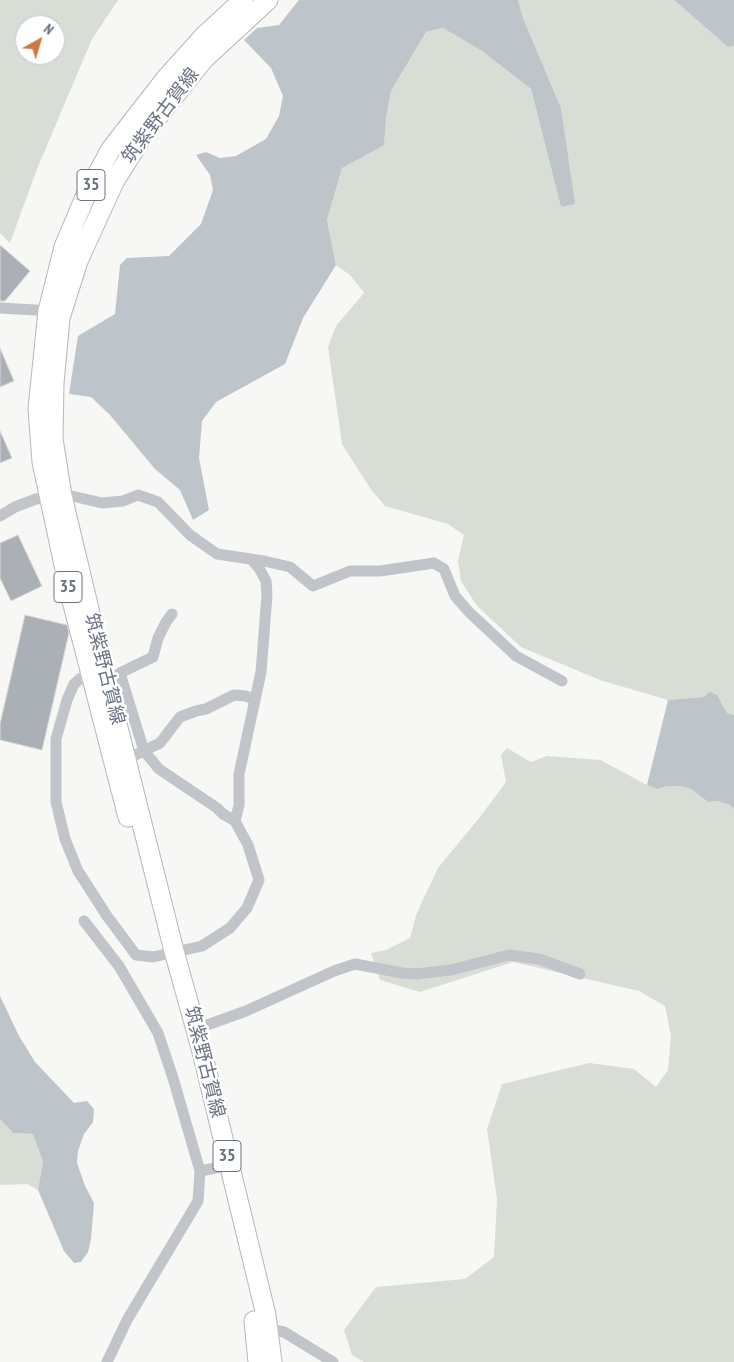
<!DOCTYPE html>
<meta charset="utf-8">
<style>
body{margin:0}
#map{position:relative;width:734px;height:1362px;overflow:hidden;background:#f7f7f5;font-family:"PT Sans Narrow",sans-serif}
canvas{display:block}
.north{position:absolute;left:15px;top:15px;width:50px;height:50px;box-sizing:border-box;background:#fff;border:1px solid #c3c7cd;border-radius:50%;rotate:39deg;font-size:14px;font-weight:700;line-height:20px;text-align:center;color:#6a7382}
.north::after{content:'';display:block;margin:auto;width:18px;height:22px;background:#ce773e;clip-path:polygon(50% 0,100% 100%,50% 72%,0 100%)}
</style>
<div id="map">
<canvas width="734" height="1362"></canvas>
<div class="north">N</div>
</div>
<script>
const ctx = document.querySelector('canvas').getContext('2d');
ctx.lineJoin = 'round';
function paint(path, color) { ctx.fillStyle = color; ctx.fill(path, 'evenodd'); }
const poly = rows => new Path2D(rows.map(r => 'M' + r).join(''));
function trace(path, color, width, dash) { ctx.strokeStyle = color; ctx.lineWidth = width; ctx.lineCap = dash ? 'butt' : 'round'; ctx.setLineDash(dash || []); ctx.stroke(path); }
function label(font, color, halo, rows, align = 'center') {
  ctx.font = font + ' "PT Sans Narrow","Noto Sans JP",sans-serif'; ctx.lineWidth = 5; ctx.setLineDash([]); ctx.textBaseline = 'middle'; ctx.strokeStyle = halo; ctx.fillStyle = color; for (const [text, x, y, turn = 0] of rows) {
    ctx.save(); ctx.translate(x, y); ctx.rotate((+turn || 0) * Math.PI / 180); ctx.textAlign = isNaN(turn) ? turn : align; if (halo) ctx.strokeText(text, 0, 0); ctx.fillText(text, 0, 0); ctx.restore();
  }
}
const green = poly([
 [0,0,118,0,92,39,37,169,10,243,0,233],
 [25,25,55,25,55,55,25,55],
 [518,0,674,0,728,47,734,46,734,715,727,713,722,703,704,697,668,700,600,680,521,647,477,606,461,581,458,561,464,535,448,524,385,506,372,491,342,444,328,347,336,326,364,293,350,275,336,265,327,220,342,168,384,144,386,119,391,91,426,32,443,28,482,51,531,89,561,207,574,204,561,108,523,18],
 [507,748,531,762,547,756,600,760,647,785,657,789,667,786,680,786,691,789,708,802,717,801,730,805,734,809,734,1362,364,1362,352,1355,344,1330,376,1287,465,1279,494,1257,497,1199,487,1129,502,1084,589,1063,634,1069,656,1087,668,1070,671,1036,665,1006,639,991,513,962,420,992,380,980,371,953,386,950,410,938,416,915,438,868,480,817,506,782,501,755],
 [0,1119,13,1133,33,1134,43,1162,38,1190,27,1184,0,1185]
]);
const water = poly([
 [299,0,518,0,523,18,561,108,575,204,561,207,531,89,482,51,443,28,426,32,391,91,386,119,384,145,342,168,327,220,336,265,303,318,285,364,216,402,202,421,199,458,209,510,193,520,180,490,155,469,110,415,91,397,69,394,78,336,115,314,120,265,127,258,169,256,201,224,213,190,210,175,196,155,206,152,220,158,236,156,266,139,279,116,283,96,271,68,244,40,257,28,279,25],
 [674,0,734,0,734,46,728,47],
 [710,692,717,695,727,713,734,715,734,809,730,805,717,801,708,802,691,789,680,786,667,786,657,789,647,785,668,700,704,697],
 [0,996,19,1036,35,1062,74,1103,87,1101,94,1109,93,1122,84,1134,78,1151,77,1163,85,1186,94,1203,91,1239,88,1252,81,1262,74,1263,64,1251,38,1190,43,1162,33,1134,13,1133,0,1119]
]);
const building = poly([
 [0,245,30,271,5,301,0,301,0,245],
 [0,348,14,381,0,387,0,348],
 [0,431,12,458,0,463,0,431],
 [18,535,42,586,11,601,0,578,0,543,18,535],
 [25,615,67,625,69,633,42,750,0,740,0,724,25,615]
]);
const minor = poly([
 [0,308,53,311],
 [0,516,15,507,36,499,72,496,102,503,123,501,138,495,158,502,190,535,217,554,264,561,290,567,313,586,350,571,380,571,434,563,444,569,455,596,469,612,516,656,562,681],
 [96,674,81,678,74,684,67,700,56,739,56,802,65,839,78,871,107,916,136,955,153,957,202,946,230,928,247,908,259,880,248,845,235,821,223,814,217,808,159,769,144,751,120,673,153,657,158,638,166,622,172,614],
 [127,759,160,743,180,717,196,711,206,709,234,695,246,696,255,700],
 [235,821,239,805,239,774,261,672,267,595,266,581,259,568,251,559],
 [84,921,119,966,158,1033,173,1078,200,1171],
 [196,1029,246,1011,334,971,355,964,402,973,416,974,451,970,509,955,539,959,580,974],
 [264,1328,284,1332,333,1362],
 [107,1362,127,1320,198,1201,200,1171,230,1165]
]);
const primary = poly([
 [268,0,204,59,144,134,114,182,78,261,60,318,54,383,53,439,62,496,104,672,174,951,201,1048,266,1315,272,1362],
 [128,817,70,593,42,462,38,409,48,311,64,247,85,197,111,149,167,77,204,36,243,0],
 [254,1321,258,1362]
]);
const shields = [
 [91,185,28],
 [68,587,28],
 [227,1156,28]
];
const shieldNames = [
 ["35",91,185],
 ["35",68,587],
 ["35",227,1156]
];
const streetNames = [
 ["筑紫野古賀線",161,116,-53],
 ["筑紫野古賀線",104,669,76],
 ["筑紫野古賀線",204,1062,76]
];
paint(green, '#d8ddd6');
paint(water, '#bdc4ca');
paint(building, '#abb0b6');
trace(building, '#d8d9d7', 1);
trace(primary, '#b5b7bc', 21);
trace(minor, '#c1c4c8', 11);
trace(primary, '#fff', 19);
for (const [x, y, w] of shields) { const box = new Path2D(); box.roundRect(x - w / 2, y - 15.5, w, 31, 4); ctx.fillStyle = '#fff'; ctx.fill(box); trace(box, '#6a7382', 1); }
label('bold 18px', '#6a7382', null, shieldNames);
label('19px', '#6a7382', '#fff', streetNames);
</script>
